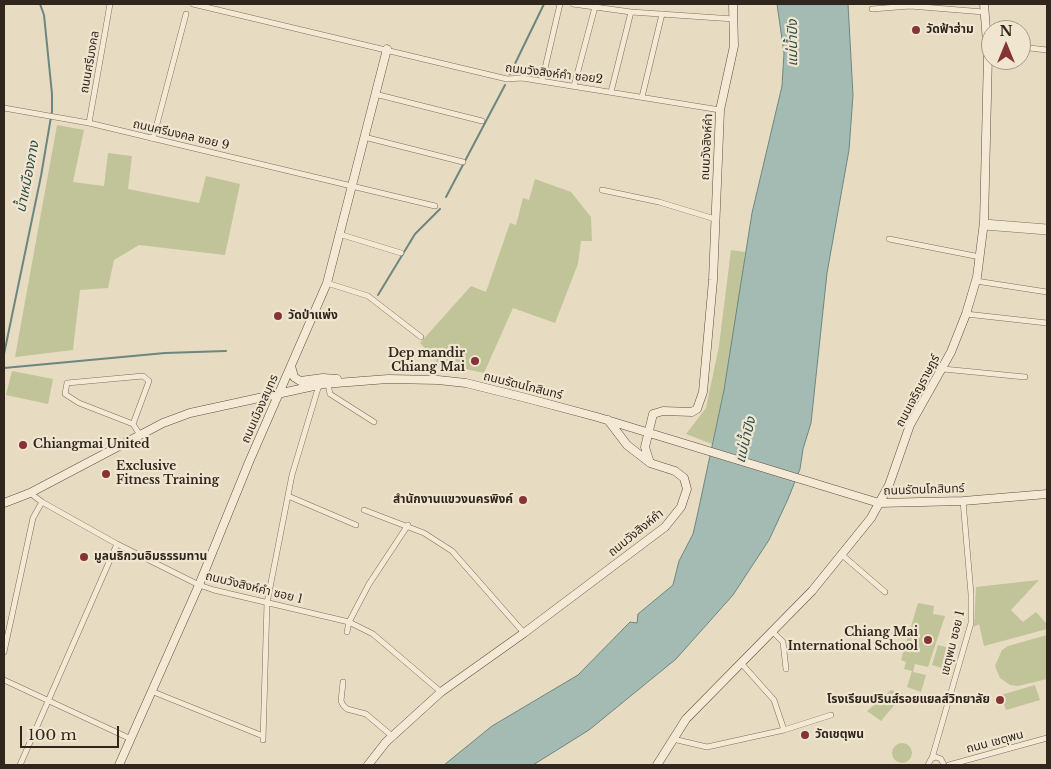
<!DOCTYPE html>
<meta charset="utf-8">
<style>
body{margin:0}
#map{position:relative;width:1051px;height:769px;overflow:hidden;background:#e7dbc2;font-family:"Libre Baskerville",serif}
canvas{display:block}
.frame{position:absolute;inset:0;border:5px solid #31261e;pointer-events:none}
.north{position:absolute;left:981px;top:20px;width:50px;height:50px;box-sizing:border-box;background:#f0e6d0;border:1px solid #a49989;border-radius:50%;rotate:0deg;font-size:14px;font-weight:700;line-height:20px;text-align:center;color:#31261e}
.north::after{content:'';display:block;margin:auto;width:18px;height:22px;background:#863337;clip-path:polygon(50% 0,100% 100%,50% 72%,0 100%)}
.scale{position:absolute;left:20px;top:726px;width:99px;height:22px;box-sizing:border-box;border:2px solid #31261e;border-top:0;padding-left:6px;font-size:15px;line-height:18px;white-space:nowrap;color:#31261e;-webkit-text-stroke:4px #f0e6d0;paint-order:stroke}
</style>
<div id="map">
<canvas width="1051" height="769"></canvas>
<div class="frame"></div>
<div class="north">N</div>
<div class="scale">100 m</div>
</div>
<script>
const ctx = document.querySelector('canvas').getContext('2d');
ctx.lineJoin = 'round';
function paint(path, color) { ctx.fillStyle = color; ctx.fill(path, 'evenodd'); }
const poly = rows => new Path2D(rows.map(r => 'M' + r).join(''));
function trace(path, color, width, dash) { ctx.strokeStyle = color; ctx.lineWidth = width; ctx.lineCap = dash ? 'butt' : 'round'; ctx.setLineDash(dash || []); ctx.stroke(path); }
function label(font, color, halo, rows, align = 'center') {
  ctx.font = font + ' "Libre Baskerville","Noto Sans Thai",serif'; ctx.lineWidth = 4.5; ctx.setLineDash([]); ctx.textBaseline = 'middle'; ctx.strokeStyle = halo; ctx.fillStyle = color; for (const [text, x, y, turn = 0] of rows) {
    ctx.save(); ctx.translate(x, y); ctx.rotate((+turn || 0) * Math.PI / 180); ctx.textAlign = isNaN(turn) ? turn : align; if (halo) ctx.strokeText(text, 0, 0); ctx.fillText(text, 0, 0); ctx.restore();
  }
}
const green = poly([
 [57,125,84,130,73,182,104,186,108,153,132,156,128,189,199,203,206,176,240,184,225,255,139,245,114,260,108,288,80,290,73,350,15,357],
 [535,179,571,192,591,217,592,241,581,241,578,264,555,323,513,308,484,373,461,368,435,367,436,359,420,343,471,286,486,292,510,223,516,225,523,198,529,200],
 [731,250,745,252,740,301,724,390,712,444,686,434,706,408,719,346],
 [12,371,53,379,48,404,6,395],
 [1039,580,1011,610,1023,622,1036,612,1047,624,1047,629,984,646,979,624,974,627,976,587],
 [918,603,934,606,933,614,945,616,928,667,915,664,913,672,926,675,921,692,907,687,912,671,904,669,906,662,901,660],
 [1047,635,1047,679,1018,686,1010,685,1000,678,995,666,1002,650,1008,646],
 [938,645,953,649,948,670,932,665],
 [1035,685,1040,700,1006,710,1001,695],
 [891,690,906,695,904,700,896,703,881,721,867,711],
 '892 753a10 10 0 1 1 20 0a10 10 0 1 1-20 0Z'
]);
const water = poly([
 [777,4,848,4,853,95,849,150,827,273,811,423,803,449,800,469,788,499,769,540,733,595,676,659,589,730,533,765,444,765,492,726,578,675,630,622,637,623,638,614,673,585,679,561,693,534,698,512,724,390,752,213,782,86,784,53,777,4]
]);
const stream = poly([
 [510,74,544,4],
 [446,197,505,85],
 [378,295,415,234,440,209],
 [4,354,41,176,52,111,52,94,44,15,40,4],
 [4,368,165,353,226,351]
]);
const street = poly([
 [193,4,507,79,522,78,720,110],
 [573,4,631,12,734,19],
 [872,9,910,6,984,12],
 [1021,47,1047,50],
 [542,81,560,4],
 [574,86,595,7],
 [611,92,631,12],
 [375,94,482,121],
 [642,97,662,14],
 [4,108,89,123,435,206],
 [89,123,110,4],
 [364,137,463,162],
 [153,139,186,14],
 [602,190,659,202,715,219],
 [984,222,1047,227],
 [984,227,1047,232],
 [339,234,401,253],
 [889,239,980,257],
 [976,281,1047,292],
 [327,283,368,296,421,337],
 [966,314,1047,323],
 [943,369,1025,377],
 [328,384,330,394,374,422],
 [133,424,149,381,143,376,67,383,65,394,79,403,133,424,140,435],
 [30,493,42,502,117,544,199,585,214,590,349,622,373,634,441,692],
 [288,496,356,525],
 [364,510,424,533,452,551,524,633],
 [841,554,885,592],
 [347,632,349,622,369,584,408,525],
 [773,632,783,642,786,669],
 [4,652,33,518,42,502],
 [741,663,774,700,784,730,831,715],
 [4,680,131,739],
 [343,682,341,701,343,705,347,709,366,714,392,736],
 [151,691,263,736],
 [673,739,707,747,784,730],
 [263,740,267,603,292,475,319,385],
 [932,758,971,623,971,594,963,501],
 [20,765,117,544],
 [928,765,931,759,936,757,941,759,944,765],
 [949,765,1047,738]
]);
const secondary = poly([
 [291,366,294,377,300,381,323,378,337,379],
 [608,420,627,445,649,462],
 [4,503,30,493,163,423,190,413,323,384,388,379,438,380,466,383,526,398,597,417,879,503,963,501,1047,494],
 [119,765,199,585,249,462,327,283,387,49],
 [368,765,386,742,441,692,524,633,665,527,681,507,687,489,684,478,675,471,650,463,645,447,653,414,663,411,692,412,697,409,703,392,713,280,720,110,734,46,733,4],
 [657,765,686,719,812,591,871,518,889,485,910,425,951,352,966,314,977,277,984,222,988,55,984,4]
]);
const markers = [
 [916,30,5,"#863337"],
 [278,316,5,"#863337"],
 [475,361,5,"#863337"],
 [23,445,5,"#863337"],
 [106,474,5,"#863337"],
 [523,500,5,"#863337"],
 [84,557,5,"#863337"],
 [928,640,5,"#863337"],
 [1000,700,5,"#863337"],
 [805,735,5,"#863337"]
];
const poiNames = [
 ["วัดฟ้าฮ่าม",926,30],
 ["วัดป่าแพ่ง",288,316],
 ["Dep mandir",465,354,"right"],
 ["Chiang Mai",465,368,"right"],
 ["Chiangmai United",33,445],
 ["Exclusive",116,467],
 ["Fitness Training",116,481],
 ["สำนักงานแขวงนครพิงค์",513,500,"right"],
 ["มูลนธิกวนอิมธรรมทาน",94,557],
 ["Chiang Mai",918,633,"right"],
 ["International School",918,647,"right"],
 ["โรงเรียนปรินส์รอยแยลส์วิทยาลัย",990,700,"right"],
 ["วัดเชตุพน",815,735]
];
const streetNames = [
 ["ถนนศรีมงคล",90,62,-80],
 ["ถนนวังสิงห์คำ ซอย2",554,74,7],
 ["ถนนศรีมงคล ซอย 9",181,135,13],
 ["ถนนวังสิงห์คำ",707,147,-87],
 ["ถนนรัตนโกสินทร์",523,386,14],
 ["ถนนเจริญราษฎร์",918,391,-62],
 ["ถนนเมืองสมุทร",260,409,-66],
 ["ถนนรัตนโกสินทร์",924,490,-2],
 ["ถนนวังสิงห์คำ",636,533,-39],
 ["ถนนวังสิงห์คำ ซอย 1",254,588,14],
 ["เชตุพน ซอย 1",953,643,-76],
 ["ถนน เชตุพน",995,742,-15]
];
const waterNames = [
 ["แม่น้ำปิง",793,43,-90],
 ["น้ำเหมืองกาง",28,177,-79],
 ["แม่น้ำปิง",746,440,-76]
];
paint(green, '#c0c498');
paint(water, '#a4bbb3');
trace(water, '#6c8780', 1);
trace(stream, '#6c8780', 2);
trace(street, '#7f6d5b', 6);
trace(secondary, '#614f3f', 9);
trace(street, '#f4e9d4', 5);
trace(secondary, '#f4e9d4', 8);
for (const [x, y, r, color] of markers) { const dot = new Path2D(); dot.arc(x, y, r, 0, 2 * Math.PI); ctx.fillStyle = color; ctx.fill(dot); trace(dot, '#f0e6d0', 2); }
label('bold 12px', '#31261e', '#f0e6d0', poiNames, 'left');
label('12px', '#31261e', '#f0e6d0', streetNames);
label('italic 14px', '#2f4f4b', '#f0e6d0', waterNames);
</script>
